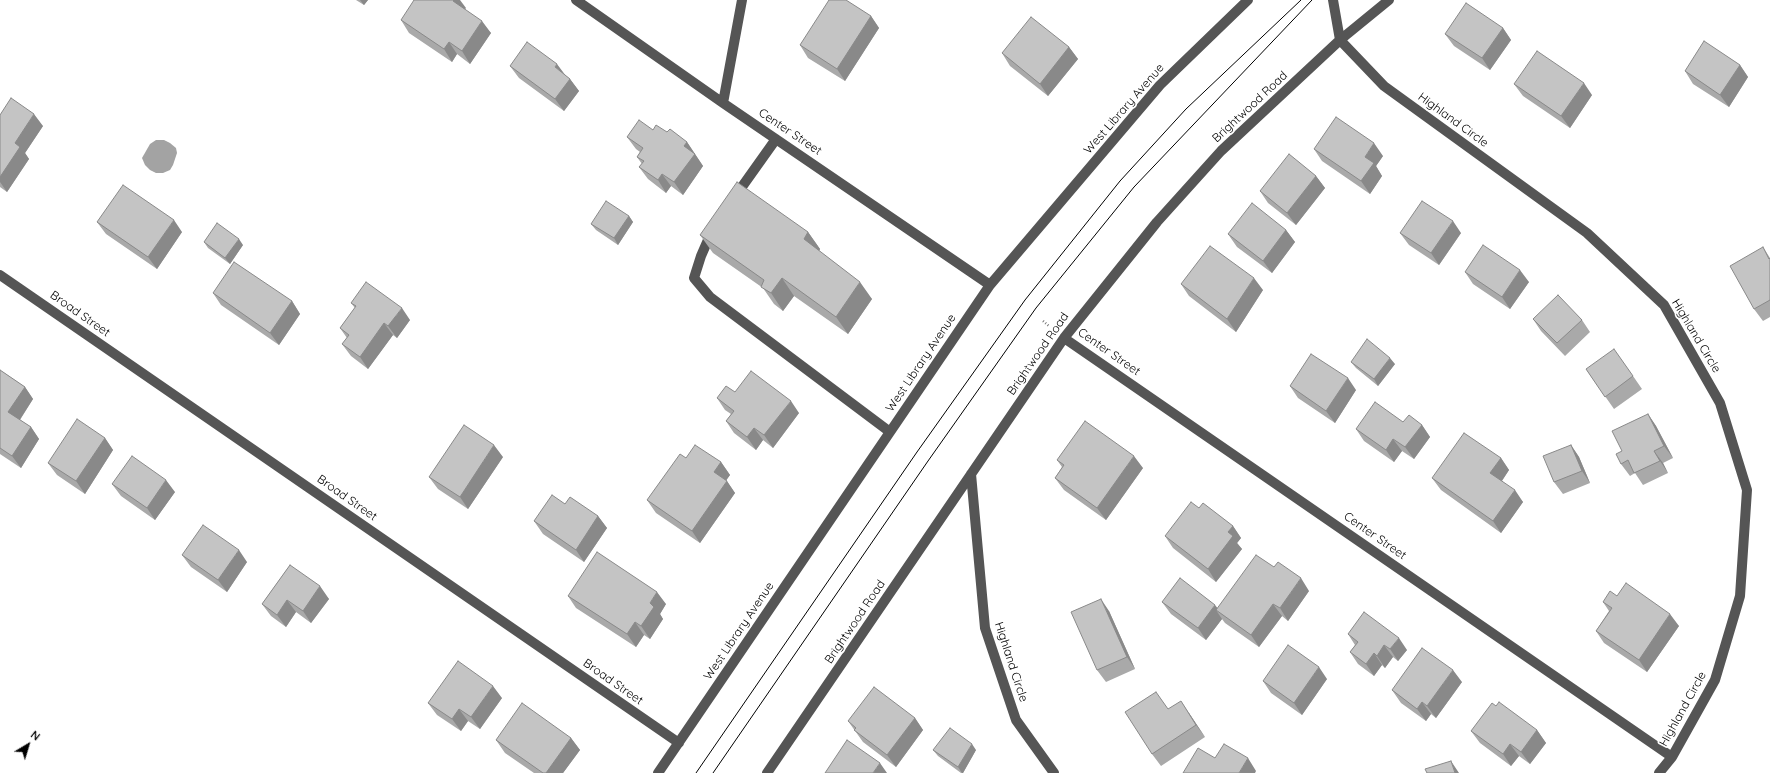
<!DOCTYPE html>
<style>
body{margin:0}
#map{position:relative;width:1770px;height:773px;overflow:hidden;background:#fff;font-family:Quicksand,sans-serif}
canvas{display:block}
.north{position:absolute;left:8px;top:725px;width:40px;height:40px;-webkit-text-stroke:3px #fff;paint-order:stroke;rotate:38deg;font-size:11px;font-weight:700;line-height:16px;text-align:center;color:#000}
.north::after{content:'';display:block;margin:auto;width:14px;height:18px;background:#000;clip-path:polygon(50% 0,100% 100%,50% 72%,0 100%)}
</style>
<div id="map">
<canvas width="1770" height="773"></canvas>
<div class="north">N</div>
</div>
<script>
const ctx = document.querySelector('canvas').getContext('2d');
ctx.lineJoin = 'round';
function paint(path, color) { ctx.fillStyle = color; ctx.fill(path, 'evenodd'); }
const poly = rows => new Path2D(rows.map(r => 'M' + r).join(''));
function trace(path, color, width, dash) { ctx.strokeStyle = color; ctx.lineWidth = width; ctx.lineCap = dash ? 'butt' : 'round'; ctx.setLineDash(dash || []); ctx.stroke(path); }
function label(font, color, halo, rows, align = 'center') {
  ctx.font = font + ' Quicksand,sans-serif'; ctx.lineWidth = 3.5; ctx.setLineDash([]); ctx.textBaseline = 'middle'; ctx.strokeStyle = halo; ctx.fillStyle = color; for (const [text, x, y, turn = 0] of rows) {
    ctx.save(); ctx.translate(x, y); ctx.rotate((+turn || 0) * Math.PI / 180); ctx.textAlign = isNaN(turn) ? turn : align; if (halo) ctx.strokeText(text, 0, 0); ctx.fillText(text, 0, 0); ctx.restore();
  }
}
const water = poly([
 [156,140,164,140,170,143,176,148,177,153,173,165,170,170,163,173,156,173,150,170,145,165,142,158,150,144]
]);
const path = poly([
 [1043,321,1049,326]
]);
const minor = poly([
 [576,0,723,103,990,285],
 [1333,0,1340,40,1384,86,1587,233,1664,305,1720,403,1747,490,1740,596,1715,680,1672,757,1659,773],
 [723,103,742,0],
 [734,198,776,139],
 [711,233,701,256,694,278,710,297,890,432],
 [0,275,679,743],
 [1064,338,1672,757],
 [971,474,985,628,1016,720,1054,773],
 [658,773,990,285,1160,85,1248,0],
 [767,773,1064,338,1157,222,1221,151,1340,40,1389,0]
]);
const tram = poly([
 [696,773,917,452,1025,300,1120,181,1186,109,1301,0],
 [713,773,928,461,1036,308,1134,187,1312,0]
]);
const wall = poly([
 [356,0,368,0,364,5],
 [466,8,464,9,491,33,470,64,457,54,452,62,409,33,401,20],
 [871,16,879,28,845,81,808,58,800,45],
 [1503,28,1511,40,1490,70,1454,46,1445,34],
 [1069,47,1078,59,1048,96,1010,66,1002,53],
 [1740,65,1748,77,1729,107,1693,84,1685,71],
 [510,66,565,75,570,79,579,91,564,111,519,78],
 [1514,84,1592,95,1570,128,1523,96],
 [0,115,43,126,25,153,29,159,7,192,0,187],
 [653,130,667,132,687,142,703,166,683,195,671,186,666,193,648,179,639,167,642,164,637,157,640,152,636,149,627,137],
 [1314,149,1383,156,1376,166,1382,176,1370,194,1322,161],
 [1316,176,1325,188,1296,225,1268,203,1260,191],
 [629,216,633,222,618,245,596,230,591,224],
 [97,222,182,232,157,269,106,234],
 [1286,230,1295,242,1272,273,1237,247,1228,234],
 [808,232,820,249,819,251,872,299,848,334,794,296,783,311,774,304,763,288,713,253,700,235],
 [1400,233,1461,233,1439,265,1409,245],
 [204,242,243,245,230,264,208,248],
 [1763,247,1770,258,1770,317,1763,321,1754,309],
 [1465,272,1529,282,1510,309,1473,284],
 [1181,284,1263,290,1236,332,1189,296],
 [213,293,292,301,300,314,279,345,221,305],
 [351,303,410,320,397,338,393,335,368,369,351,356,342,344,347,338,340,328,355,308],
 [1533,319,1582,320,1590,332,1565,356,1541,331],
 [1351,362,1395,364,1378,386,1356,368],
 [1586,369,1633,376,1642,389,1614,409],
 [0,370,25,387,33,399,20,420,31,427,39,439,21,468,0,454],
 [1290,386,1356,390,1335,423,1298,398],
 [735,392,799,413,773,448,763,440,756,450,734,433,726,421,731,414,725,410,717,398],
 [1648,414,1656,426,1673,458,1663,463,1668,473,1643,485,1635,473,1630,476,1621,464,1622,451],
 [1403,422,1422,425,1430,437,1414,459,1402,451,1394,462,1364,441,1356,429],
 [105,438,113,450,85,494,57,475,48,463],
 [1571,445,1579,457,1590,483,1563,494,1554,482],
 [503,457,468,509,438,489,429,477],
 [686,458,721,462,730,475,726,480,735,493,700,543,656,513,647,500],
 [1501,458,1509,470,1502,481,1523,502,1501,533,1441,490,1432,478],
 [1057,460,1143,468,1106,520,1064,490,1055,478,1062,467],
 [112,484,175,492,155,520,121,496],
 [565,504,598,516,607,528,584,562,543,534,534,521],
 [1199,508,1233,526,1241,538,1237,543,1242,549,1216,582,1173,548,1165,536],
 [182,555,247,562,227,592,191,567],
 [290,565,329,599,311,623,296,612,286,627,271,616,262,604],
 [1309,591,1288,621,1282,616,1259,647,1225,623,1222,619,1206,640,1171,614,1162,602,1218,608],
 [568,596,666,604,660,614,663,619,650,639,644,635,636,647,576,608],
 [1617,596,1679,626,1647,672,1604,643,1596,631,1609,611,1603,602],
 [1109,611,1135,669,1106,682,1097,670],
 [1348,634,1407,650,1398,661,1393,657,1385,668,1382,665,1374,676,1358,664,1350,652,1355,645],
 [1327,679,1302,715,1271,693,1263,681],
 [1462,682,1436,718,1431,714,1426,721,1401,703,1392,690],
 [502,698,480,729,468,721,461,731,437,715,428,703],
 [1168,709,1189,713,1205,737,1161,766,1152,754],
 [915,718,923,730,896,767,863,742,848,721],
 [1537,730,1546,743,1530,764,1519,756,1511,766,1480,743,1471,731],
 [571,738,580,750,563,773,534,773,505,753,496,740],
 [933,750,976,750,963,773,961,773,938,756]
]);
const shadedWall = poly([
 [360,0,368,0,364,5],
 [454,0,460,0,466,8,461,14,453,1],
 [871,16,879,28,845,81,837,69],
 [482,21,491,33,470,64,462,51],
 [1503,28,1511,40,1490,70,1482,58],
 [449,42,457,54,452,62,444,49],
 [1069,47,1078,59,1048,96,1040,84],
 [557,64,566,76,555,67],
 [1740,65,1748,77,1729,107,1720,95],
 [570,79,579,91,564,111,555,99],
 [1584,83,1592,95,1570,128,1561,116],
 [34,114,43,126,25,153,29,159,7,192,0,182,0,177,15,143],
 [687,142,703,166,683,195,674,182,684,146],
 [1374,143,1383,156,1376,166,1382,176,1370,194,1361,181,1365,157],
 [662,174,671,186,666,193,658,180],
 [1316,176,1325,188,1296,225,1287,213],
 [629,216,633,222,618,245,614,238],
 [174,220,182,232,157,269,148,257],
 [1453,221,1461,233,1439,265,1431,253],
 [1286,230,1295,242,1272,273,1263,261],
 [808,232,820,249,816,257,804,239],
 [239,239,243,245,230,264,225,258],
 [1520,270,1529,282,1510,309,1502,297],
 [782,278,794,296,783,311,771,293],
 [1254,278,1263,290,1236,332,1227,319],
 [860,282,872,299,848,334,836,317],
 [292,301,300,314,279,345,270,333],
 [402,308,410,320,397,338,388,326],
 [384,323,393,335,368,369,360,357],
 [1390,358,1395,364,1378,386,1374,379],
 [1348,378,1356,390,1335,423,1326,411],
 [25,387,33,399,17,424,8,412],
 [791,401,799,413,773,448,764,435],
 [1648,414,1656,426,1673,458,1664,446],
 [1422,425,1430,437,1414,459,1405,447],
 [31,427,39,439,21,468,12,456],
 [754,428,763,440,756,450,747,437],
 [105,438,113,450,85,494,76,481],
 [1393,439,1402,451,1394,462,1386,450],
 [494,445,503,457,468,509,460,497],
 [1571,445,1579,457,1590,483,1582,471],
 [1654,451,1663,463,1668,473,1660,461],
 [1134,456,1143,468,1106,520,1097,508],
 [1501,458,1509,470,1499,485,1490,473],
 [721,462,730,475,723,485,714,472],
 [166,480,175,492,155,520,147,508],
 [727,481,735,493,700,543,692,531],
 [1515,490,1523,502,1501,533,1493,521],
 [598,516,607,528,584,562,576,550],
 [1233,526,1241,538,1237,543,1242,549,1216,582,1208,569,1228,532],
 [239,550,247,562,227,592,218,580],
 [1301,578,1309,591,1288,621,1280,608],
 [320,586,329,599,311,623,303,611],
 [657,592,666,604,660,614,663,619,650,639,641,626,650,603],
 [1101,599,1109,611,1135,669,1127,657],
 [287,600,296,612,286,627,277,615],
 [1273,604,1282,616,1259,647,1251,635],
 [1215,605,1223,615,1216,610,1222,619,1206,640,1198,628],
 [1670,614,1679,626,1647,672,1639,660],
 [635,622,644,635,636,647,627,634],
 [1399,638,1407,650,1398,661,1390,649],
 [1384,645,1393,657,1385,668,1377,656],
 [1374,653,1382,665,1374,676,1366,664],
 [1319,667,1327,679,1302,715,1294,703],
 [1453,670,1462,682,1436,718,1427,706],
 [493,686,502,698,480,729,471,717],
 [1181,701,1205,737,1196,725],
 [1422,702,1431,714,1426,721,1417,709],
 [459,709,468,721,461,731,452,719],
 [915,718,923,730,896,767,887,755],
 [1537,730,1546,743,1530,764,1521,752],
 [571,738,580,750,563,773,546,773],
 [972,744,976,750,963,773,962,773,958,767],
 [1510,744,1519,756,1511,766,1503,754],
 [1248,758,1256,771,1255,773,1239,773],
 [1451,761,1459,773,1460,773,1455,773],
 [880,763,887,773,873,773]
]);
const building = poly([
 [414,0,454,0,453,1,482,21,462,51,449,42,444,49,401,20,414,0],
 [829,0,846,0,871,16,837,69,800,45,829,0],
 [1466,3,1503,28,1482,58,1445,34,1466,3],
 [1031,17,1069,47,1040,84,1002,53,1031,17],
 [1704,41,1740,65,1720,95,1685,71,1704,41],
 [527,42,557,64,555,67,570,79,555,99,510,66,527,42],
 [1537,51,1584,83,1561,116,1514,84,1537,51],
 [11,98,34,114,15,143,20,147,0,177,0,115,11,98],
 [1336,117,1374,143,1365,157,1374,163,1361,181,1314,149,1336,117],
 [639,120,653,130,656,125,667,132,670,129,687,142,684,146,695,154,674,182,662,174,658,180,639,167,644,161,637,157,643,148,627,137,639,120],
 [1289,154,1316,176,1287,213,1260,191,1289,154],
 [737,182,808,232,804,239,860,282,836,317,782,278,771,293,761,287,764,280,700,235,737,182],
 [123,185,174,220,148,257,97,222,123,185],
 [606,201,629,216,614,238,591,224,606,201],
 [1422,201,1453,221,1431,253,1400,233,1422,201],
 [1252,203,1286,230,1263,261,1228,234,1252,203],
 [217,223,239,239,225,258,204,242,217,223],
 [1483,245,1520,270,1502,297,1465,272,1483,245],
 [1210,246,1254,278,1227,319,1181,284,1210,246],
 [1763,247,1769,259,1770,258,1770,300,1754,309,1730,266,1763,247],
 [234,262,292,301,270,333,213,293,234,262],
 [366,282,402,308,388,326,384,323,360,357,342,344,349,335,340,328,356,306,351,303,366,282],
 [1558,295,1582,320,1557,343,1533,319,1558,295],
 [1367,339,1390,358,1374,379,1351,362,1367,339],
 [1614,349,1633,376,1605,397,1586,369,1614,349],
 [1311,354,1348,378,1326,411,1290,386,1311,354],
 [0,370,25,387,8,412,31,427,12,456,0,448,0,370],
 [751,371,791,401,764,435,754,428,747,437,726,421,734,411,717,398,726,386,735,392,751,371],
 [1375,402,1403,422,1409,415,1422,425,1405,447,1393,439,1386,450,1356,429,1375,402],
 [1648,414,1664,446,1654,451,1660,461,1634,473,1628,460,1621,464,1616,454,1622,451,1612,431,1648,414],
 [77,419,105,438,76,481,48,463,77,419],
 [1085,421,1134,456,1097,508,1055,478,1064,465,1057,460,1085,421],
 [464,425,494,445,460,497,429,477,464,425],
 [1464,433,1501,458,1490,473,1515,490,1493,521,1432,478,1464,433],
 [695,445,721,462,714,472,727,481,692,531,647,500,680,454,686,458,695,445],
 [1571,445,1582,471,1554,482,1543,456,1571,445],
 [132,456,166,480,147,508,112,484,132,456],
 [552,495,565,504,570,497,598,516,576,550,534,521,552,495],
 [1191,502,1199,508,1203,503,1233,526,1228,532,1233,536,1208,569,1165,536,1191,502],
 [203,525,239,550,218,580,182,555,203,525],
 [597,552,657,592,650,603,654,607,641,626,635,622,627,634,568,596,597,552],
 [1256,555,1274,567,1278,562,1301,578,1280,608,1273,604,1251,635,1216,610,1256,555],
 [290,565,320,586,303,611,287,600,277,615,262,604,290,565],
 [1180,578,1215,605,1198,628,1162,602,1180,578],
 [1626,583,1670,614,1639,660,1596,631,1612,608,1603,602,1610,591,1617,596,1626,583],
 [1101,599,1127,657,1097,670,1071,612,1101,599],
 [1364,612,1399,638,1390,649,1384,645,1377,656,1374,653,1366,664,1350,652,1358,642,1348,634,1364,612],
 [1288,645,1319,667,1294,703,1263,681,1288,645],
 [1422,648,1453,670,1427,706,1422,702,1417,709,1392,690,1422,648],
 [458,661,493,686,471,717,459,709,452,719,428,703,458,661],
 [874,687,915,718,887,755,854,730,856,728,848,721,874,687],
 [1156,692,1168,709,1181,701,1196,725,1152,754,1125,712,1156,692],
 [1499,702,1537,730,1521,752,1510,744,1503,754,1471,731,1492,703,1496,706,1499,702],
 [522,703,571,738,546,773,543,773,496,740,522,703],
 [950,728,972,744,958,767,933,750,950,728],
 [847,740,880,763,873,773,825,773,847,740],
 [1224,744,1248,758,1239,773,1183,773,1198,748,1215,758,1224,744],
 [1451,761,1455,773,1427,773,1425,769,1451,761]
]);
const streetNames = [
 ["Brightwood Road",1250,107,-43],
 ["West Library Avenue",1124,109,-49],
 ["Highland Circle",1453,120,36],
 ["Center Street",790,132,34],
 ["Broad Street",80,314,35],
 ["Highland Circle",1696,336,59],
 ["Center Street",1109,352,35],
 ["Brightwood Road",1038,354,-55],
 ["West Library Avenue",921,363,-56],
 ["Broad Street",347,498,35],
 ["Center Street",1375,536,35],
 ["Brightwood Road",855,622,-56],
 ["West Library Avenue",739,631,-56],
 ["Highland Circle",1011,662,72],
 ["Broad Street",613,682,35],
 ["Highland Circle",1683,709,-61]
];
paint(water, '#a3a3a3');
trace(path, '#777', 2.5, [1, 2]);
trace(minor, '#555', 10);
trace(tram, '#000', 1);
paint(wall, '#a9a9a9');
paint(shadedWall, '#898989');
paint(building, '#c4c4c4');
trace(building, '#898989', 1);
label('12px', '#000', '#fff', streetNames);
</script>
